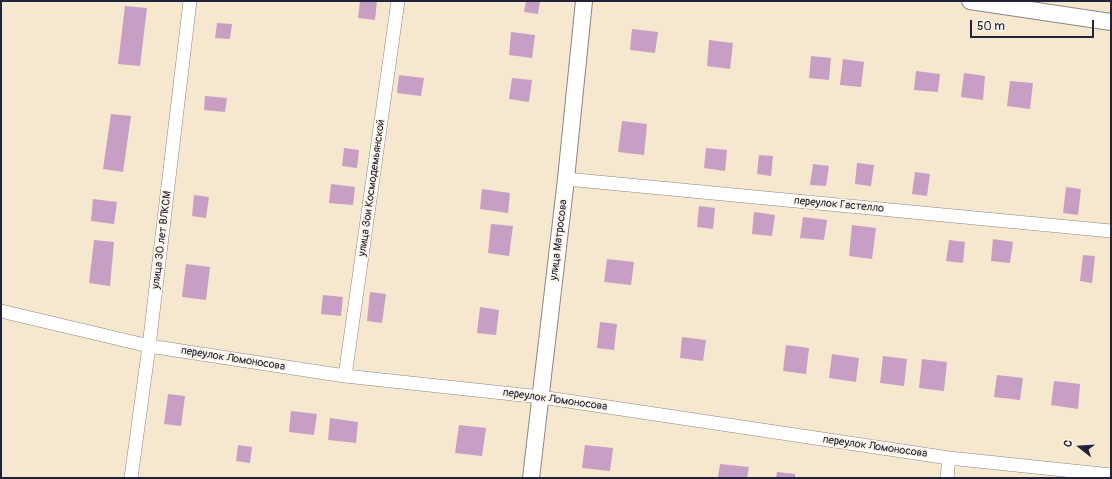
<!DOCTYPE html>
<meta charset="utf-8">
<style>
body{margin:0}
#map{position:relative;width:1112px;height:479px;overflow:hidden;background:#f6e7cf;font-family:Pangolin,sans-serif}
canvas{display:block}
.frame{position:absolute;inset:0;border:2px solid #22223b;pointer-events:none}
.north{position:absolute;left:1060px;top:427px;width:40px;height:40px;-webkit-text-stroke:3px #fcf5e5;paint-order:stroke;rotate:287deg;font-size:11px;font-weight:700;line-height:16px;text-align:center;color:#22223b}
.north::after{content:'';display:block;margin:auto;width:14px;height:18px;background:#22223b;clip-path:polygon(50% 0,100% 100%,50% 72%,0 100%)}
.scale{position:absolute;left:970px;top:20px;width:124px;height:18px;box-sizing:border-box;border:2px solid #22223b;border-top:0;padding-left:5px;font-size:12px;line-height:14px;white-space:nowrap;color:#22223b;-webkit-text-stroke:3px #fcf5e5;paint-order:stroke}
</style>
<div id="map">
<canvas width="1112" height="479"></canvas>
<div class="frame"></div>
<div class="north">С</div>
<div class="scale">50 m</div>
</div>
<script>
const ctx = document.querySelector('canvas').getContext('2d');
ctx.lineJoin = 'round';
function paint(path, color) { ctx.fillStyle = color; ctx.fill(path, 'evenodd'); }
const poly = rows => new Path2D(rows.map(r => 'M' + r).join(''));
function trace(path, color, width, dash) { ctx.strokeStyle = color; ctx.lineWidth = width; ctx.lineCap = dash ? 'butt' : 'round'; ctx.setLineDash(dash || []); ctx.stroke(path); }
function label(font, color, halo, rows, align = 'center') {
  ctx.font = font + ' Pangolin,sans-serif'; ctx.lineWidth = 3.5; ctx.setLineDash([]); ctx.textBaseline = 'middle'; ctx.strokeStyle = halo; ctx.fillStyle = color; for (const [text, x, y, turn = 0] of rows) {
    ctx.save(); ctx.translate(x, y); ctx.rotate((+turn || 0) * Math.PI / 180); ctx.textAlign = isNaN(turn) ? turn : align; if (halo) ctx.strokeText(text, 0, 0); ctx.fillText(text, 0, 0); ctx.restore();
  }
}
const building = poly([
 [360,1,377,1,375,20,358,18],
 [526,1,540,1,538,14,524,12],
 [125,6,147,8,140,66,118,64],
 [217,23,232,24,230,39,215,38],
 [632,29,658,32,655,53,630,50],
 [511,32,535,35,532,58,509,55],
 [709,40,733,43,730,69,707,66],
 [811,56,831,58,829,80,809,78],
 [843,59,864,62,861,87,840,85],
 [916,71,940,74,938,92,914,90],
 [964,73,985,76,983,100,961,97],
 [399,75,424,78,421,96,397,93],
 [512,78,532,80,529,102,509,99],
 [1010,81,1033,83,1030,109,1007,106],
 [205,96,227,98,225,112,204,110],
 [111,114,131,116,123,172,103,169],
 [622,121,647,124,644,155,618,152],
 [344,148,359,150,357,168,342,166],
 [706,148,727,150,725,171,704,168],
 [759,155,773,156,771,176,757,174],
 [857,163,874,165,871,186,855,184],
 [813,164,829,166,826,186,810,185],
 [915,172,930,174,927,196,912,194],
 [331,184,355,187,353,205,329,203],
 [1066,187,1081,189,1078,215,1063,213],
 [482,189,510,193,508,213,480,209],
 [194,195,209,197,206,218,192,216],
 [93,199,117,202,114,224,91,221],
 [699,206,715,208,713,229,697,227],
 [754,212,775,215,772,236,752,234],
 [803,217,827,220,824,240,800,238],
 [491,224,513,226,509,256,488,253],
 [852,225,876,228,872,259,849,256],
 [993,239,1013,242,1010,263,991,261],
 [94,240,114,242,110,286,89,283],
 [949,240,965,242,963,263,946,261],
 [1083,255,1095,256,1092,283,1080,281],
 [607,259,634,262,631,285,604,282],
 [186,264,210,267,206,300,182,297],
 [370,292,386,294,382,323,367,321],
 [323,295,343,297,341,316,321,314],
 [480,307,499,310,496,335,477,333],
 [600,322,617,324,614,350,597,348],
 [682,337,706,340,703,361,680,358],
 [786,345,809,348,806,374,783,371],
 [832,354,859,358,856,382,829,378],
 [883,356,907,359,904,386,880,383],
 [922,359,947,362,944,391,919,388],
 [997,375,1023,378,1020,400,994,397],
 [1054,381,1080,384,1078,409,1051,405],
 [168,394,185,396,181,426,164,424],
 [291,411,317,414,314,435,289,432],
 [330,418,358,422,356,443,328,440],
 [459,425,486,428,482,456,455,453],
 [238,445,252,447,250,463,236,461],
 [585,445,613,448,610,471,582,468],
 [720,464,749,467,747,478,718,478],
 [777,472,795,474,795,478,776,478]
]);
const minor = poly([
 [566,179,1111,231],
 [1,311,149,346,345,376,541,397,949,458,1111,475],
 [345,376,398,1],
 [131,478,149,346,190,1],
 [947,478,949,458]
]);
const tertiary = poly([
 [970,1,1111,22],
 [531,478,566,179,584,1]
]);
const streetNames = [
 ["улица Зои Космодемьянской",372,188,-82],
 ["переулок Гастелло",839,205,5],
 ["улица 30 лет ВЛКСМ",162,240,-83],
 ["улица Матросова",559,240,-83],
 ["переулок Ломоносова",233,359,9],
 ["переулок Ломоносова",555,400,8],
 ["переулок Ломоносова",875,447,8]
];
paint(building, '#c79fc5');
trace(minor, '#8c8485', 14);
trace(tertiary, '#8c8485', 18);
trace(minor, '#fff', 13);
trace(tertiary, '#fff', 16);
label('11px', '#22223b', '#fcf5e5', streetNames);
</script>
